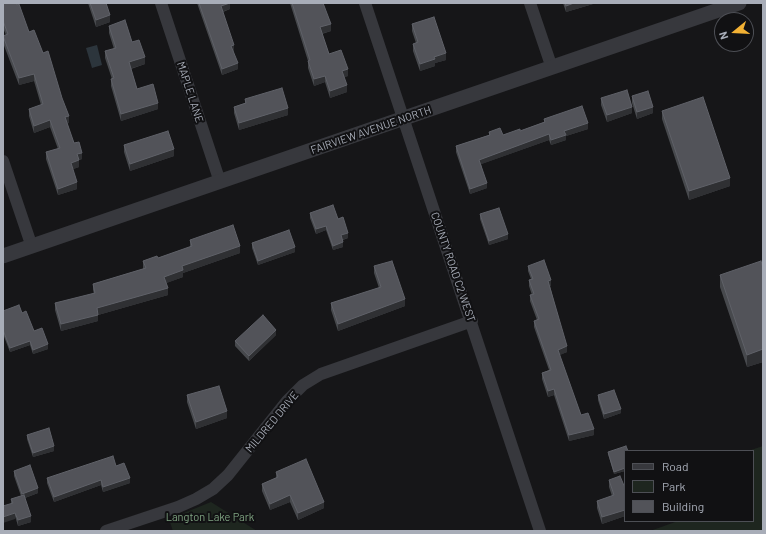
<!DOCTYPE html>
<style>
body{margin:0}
#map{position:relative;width:766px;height:534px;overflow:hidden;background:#161618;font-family:Barlow,sans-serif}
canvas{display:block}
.frame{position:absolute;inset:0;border:4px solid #a8adb8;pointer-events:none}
.legend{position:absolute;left:624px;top:450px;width:130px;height:72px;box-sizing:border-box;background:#111113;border:1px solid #4d4f55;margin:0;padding:5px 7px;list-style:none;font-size:12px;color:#a8adb8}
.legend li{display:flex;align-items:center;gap:8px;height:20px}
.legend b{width:20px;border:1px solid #4d4f55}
.north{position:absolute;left:714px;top:12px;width:40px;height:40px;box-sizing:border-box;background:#111113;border:1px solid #4d4f55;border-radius:50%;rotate:252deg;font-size:11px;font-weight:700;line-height:16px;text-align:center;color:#a8adb8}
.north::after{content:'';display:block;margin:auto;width:14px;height:18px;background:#f2b134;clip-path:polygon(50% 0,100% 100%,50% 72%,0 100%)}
</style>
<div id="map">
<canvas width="766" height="534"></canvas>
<div class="frame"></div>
<ul class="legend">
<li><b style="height:5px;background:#37383d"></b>Road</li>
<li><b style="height:11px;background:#1e261f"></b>Park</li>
<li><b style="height:11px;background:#525359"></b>Building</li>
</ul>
<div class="north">N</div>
</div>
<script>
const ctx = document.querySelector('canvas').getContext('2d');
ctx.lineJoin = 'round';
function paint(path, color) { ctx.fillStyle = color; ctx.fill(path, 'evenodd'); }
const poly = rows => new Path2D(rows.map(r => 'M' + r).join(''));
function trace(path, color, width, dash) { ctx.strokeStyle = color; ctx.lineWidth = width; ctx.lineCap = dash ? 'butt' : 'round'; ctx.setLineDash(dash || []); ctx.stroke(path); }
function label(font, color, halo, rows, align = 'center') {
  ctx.font = font + ' Barlow,sans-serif'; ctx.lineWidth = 4; ctx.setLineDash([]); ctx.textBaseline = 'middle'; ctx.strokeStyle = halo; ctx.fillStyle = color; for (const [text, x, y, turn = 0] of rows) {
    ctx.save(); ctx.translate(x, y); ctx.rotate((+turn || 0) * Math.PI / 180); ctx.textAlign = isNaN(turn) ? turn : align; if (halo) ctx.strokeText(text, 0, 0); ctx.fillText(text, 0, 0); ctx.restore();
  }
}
const green = poly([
 [763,446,763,531,650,531,678,521,753,521,753,451,748,451],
 [211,502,257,531,173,531,169,519]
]);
const water = poly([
 [97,45,102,65,92,68,86,48]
]);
const minor = poly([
 [161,3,220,182],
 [365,3,540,531],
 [530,3,552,68],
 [3,161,32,247],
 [106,531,178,507,196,499,213,489,228,475,287,401,303,385,321,374,472,321]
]);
const tertiary = poly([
 [3,256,739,3]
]);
const wall = poly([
 [3,3,29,32,43,53,69,123,67,123,74,143,82,159,79,160,79,167,73,169,77,189,58,195,46,159,46,152,58,149,50,127,34,133,29,116,29,109,41,105,34,81,19,85,3,43,3,36,6,35,3,28],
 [88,3,106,3,110,22,96,27],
 [197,3,230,3,230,9,223,12,238,69,222,75],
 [290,3,323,3,331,31,322,34,329,54,348,76,344,77,347,92,330,98,325,82,314,86,308,68,308,61],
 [563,3,593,3,593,4,566,12],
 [412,24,446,60,435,63,435,66,420,71,413,51,413,44,416,43,412,31],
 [109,26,132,42,145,64,131,69,137,89,158,109,121,121,111,86,111,79,112,79,105,58,105,51,114,49,109,33],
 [632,96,653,113,637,119,632,103],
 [601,98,632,113,607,122,601,105],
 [245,99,288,115,239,130,234,113,234,107,245,103],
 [662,111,730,186,689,200,662,119],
 [544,119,588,129,566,136,566,140,551,145,549,140,481,164,487,188,470,194,456,152,456,146,489,135,489,132,503,135,520,131,544,122],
 [124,145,174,156,130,171,124,152],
 [310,213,338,219,348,238,343,240,343,247,333,250,326,230,316,234,310,218],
 [480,214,508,239,489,245,480,219],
 [190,240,240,253,183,273,183,277,166,283,168,295,98,315,98,321,61,331,55,310,55,303,94,294,93,290,93,284,143,269,143,261,158,258,190,247],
 [252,243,295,252,258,265,252,248],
 [374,266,405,306,338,331,331,310,331,303,379,288,374,273],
 [528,266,551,286,550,286,567,352,559,355,581,415,594,435,569,441,554,395,548,397,542,379,542,373,549,370,534,327,534,321,537,320,530,301,530,295,532,295,529,286,529,280,531,279,528,271],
 [763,268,763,362,747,367,720,287,720,275],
 [3,311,22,313,34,331,48,349,33,354,30,345,10,352,3,334],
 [276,335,249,361,235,346,235,341],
 [187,395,227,418,196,429,187,402],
 [598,395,621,413,604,419,598,400],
 [27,435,54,451,33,457,27,439],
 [625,451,625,471,614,474,608,454,608,452],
 [116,466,130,483,103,492,101,485,54,502,47,483,47,478],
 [14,471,38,493,25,498,31,522,18,526,11,503,11,499,21,496,14,476],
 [276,472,324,508,298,520,290,502,270,510,262,491,262,484,276,478],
 [609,480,625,488,625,516,602,524,597,508,597,501,612,496,609,487]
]);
const shadedWall = poly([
 [230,3,230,9,221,12,221,6],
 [574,3,593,3,593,4,566,12,566,6],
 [110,15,110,22,96,27,96,20],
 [331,24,331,31,320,34,320,27],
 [234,45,234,51,231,52,231,46],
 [446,53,446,60,435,63,435,66,420,71,420,64,434,57],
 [145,57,145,64,129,69,129,62],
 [238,63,238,69,222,75,222,69],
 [348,69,348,76,342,78,342,71],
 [34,74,34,81,19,85,19,78],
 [325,76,325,82,314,86,314,79],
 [347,85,347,92,330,98,330,91],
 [158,103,158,109,121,121,121,114],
 [632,107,632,113,607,122,607,115],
 [653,107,653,113,637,119,637,112],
 [288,108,288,115,239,130,239,123],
 [69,116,69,123,65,124,65,117],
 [50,120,50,127,34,133,34,126],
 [588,123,588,129,566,136,566,140,551,145,551,140,564,131],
 [549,134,549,140,479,165,479,160],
 [174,149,174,156,130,171,130,164],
 [82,153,82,159,77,161,77,154],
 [79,160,79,167,71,170,71,163],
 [730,178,730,186,689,200,689,191],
 [77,182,77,189,58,195,58,189],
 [487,183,487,188,470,194,470,189],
 [326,226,326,230,316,234,316,229],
 [348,233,348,238,341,240,341,235],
 [508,234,508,239,489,245,489,241],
 [343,242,343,247,333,250,333,246],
 [240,246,240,253,183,273,183,277,164,284,164,277,182,266],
 [295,247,295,252,258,265,258,261],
 [551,280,551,286,548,287,548,281],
 [168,288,168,295,98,315,98,321,61,331,61,324,97,308],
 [405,299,405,306,338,331,338,324],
 [276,330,276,335,249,361,249,356],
 [30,341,30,345,10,352,10,348],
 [48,344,48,349,33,354,33,350],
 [567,346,567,352,558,356,558,350],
 [763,349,763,362,747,367,747,355],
 [554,389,554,395,548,397,548,391],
 [621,409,621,413,604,419,604,414],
 [227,411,227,418,196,429,196,422],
 [594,429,594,435,569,441,569,435],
 [54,446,54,451,33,457,33,453],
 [625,468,625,471,614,474,614,472],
 [130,478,130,483,103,492,103,487],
 [101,480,101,485,54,502,54,497],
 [38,488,38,493,22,499,22,494],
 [290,495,290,502,270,510,270,504],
 [324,502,324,508,298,520,298,513],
 [625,510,625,516,602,524,602,517],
 [15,513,15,519,3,523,3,517],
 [31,516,31,522,18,526,18,520]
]);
const building = poly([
 [3,3,16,3,17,5,19,4,29,32,34,30,43,53,48,51,62,98,69,116,65,117,74,143,79,142,82,153,77,154,79,160,71,163,77,182,58,189,46,152,60,148,50,120,34,126,29,109,43,104,34,74,19,78,3,36,8,34,3,21,3,3],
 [90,3,106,3,110,15,96,20,90,3],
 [199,3,230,3,221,6,234,45,231,46,238,63,222,69,199,3],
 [292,3,323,3,331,24,320,27,329,54,341,50,348,69,342,71,347,85,330,91,325,76,314,79,308,61,310,60,292,3],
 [565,3,574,3,566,6,565,3],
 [434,17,446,53,434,57,435,59,420,64,413,44,418,42,412,24,434,17],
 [125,20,132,42,139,40,145,57,129,62,137,89,153,84,158,103,121,114,111,79,114,78,105,51,116,48,109,26,125,20],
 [282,88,288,108,239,123,234,107,246,103,245,99,282,88],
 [627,90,632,107,607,115,601,98,627,90],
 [648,91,653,107,637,112,632,96,648,91],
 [703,97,730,178,689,191,662,111,703,97],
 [582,106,588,123,564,131,566,135,551,140,549,134,479,160,487,183,470,189,456,146,490,135,489,132,500,128,503,135,520,129,520,131,545,122,544,119,582,106],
 [168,131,174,149,130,164,124,145,168,131],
 [333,205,338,219,343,217,348,233,341,235,343,242,333,246,326,226,316,229,310,213,333,205],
 [499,208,508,234,489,241,480,214,499,208],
 [233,225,240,246,182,266,183,270,164,277,168,288,97,308,98,315,61,324,55,303,95,293,93,284,146,268,143,261,157,256,158,258,192,246,190,240,233,225],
 [289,230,295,247,258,261,252,243,289,230],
 [544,260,551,280,548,281,567,346,558,350,581,415,588,413,594,429,569,435,554,389,548,391,542,373,551,370,534,321,539,319,530,295,534,294,529,280,533,279,528,266,544,260],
 [392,261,405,299,338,324,331,303,381,287,374,266,392,261],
 [761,261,763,268,763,349,747,355,720,275,761,261],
 [19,305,22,313,26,311,34,331,42,328,48,344,33,350,30,341,10,348,3,330,3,311,19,305],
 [263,315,276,330,249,356,235,341,263,315],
 [219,386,227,411,196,422,187,395,219,386],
 [614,390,621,409,604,414,598,395,614,390],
 [49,428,54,446,33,453,27,435,49,428],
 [626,446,628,451,625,451,625,468,614,472,608,452,626,446],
 [113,456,116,466,124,463,130,478,103,487,101,480,54,497,47,478,113,456],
 [306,459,324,502,298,513,290,495,270,504,262,484,278,477,276,472,306,459],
 [30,465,38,488,22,494,14,471,30,465],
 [620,476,625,488,625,510,602,517,597,501,614,495,609,480,620,476],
 [24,495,31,516,18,520,15,513,3,517,3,506,13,503,11,499,24,495]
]);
const streetNames = [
 ["MAPLE LANE",190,92,72],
 ["FAIRVIEW AVENUE NORTH",371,130,-19],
 ["COUNTY ROAD C2 WEST",453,267,71],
 ["MILDRED DRIVE",272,422,-50]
];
const parkNames = [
 ["Langton Lake Park",210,517]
];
paint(green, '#1e261f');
paint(water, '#2c353c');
trace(minor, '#37383d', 12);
trace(tertiary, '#37383d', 15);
paint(wall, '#47494d');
paint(shadedWall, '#2f3033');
paint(building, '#525359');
trace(building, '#5f6168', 1);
label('11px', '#a8adb8', '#111113', streetNames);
label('11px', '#7fa381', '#111113', parkNames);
</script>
